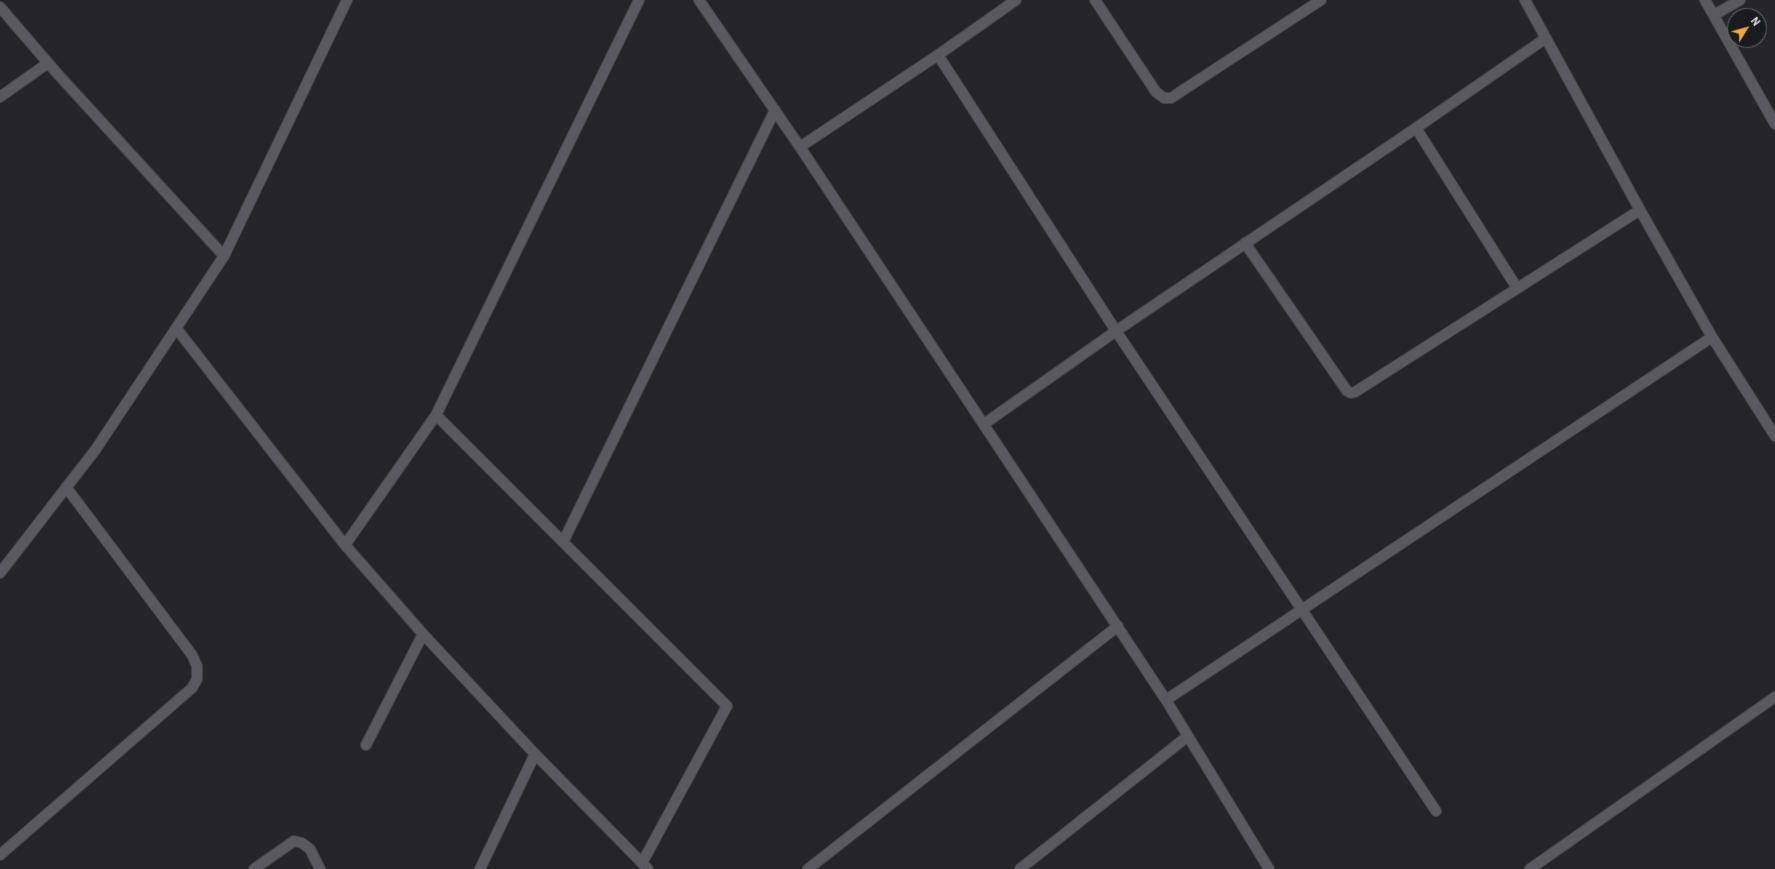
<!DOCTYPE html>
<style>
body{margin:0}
#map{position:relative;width:1775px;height:869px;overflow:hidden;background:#242429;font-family:Barlow,sans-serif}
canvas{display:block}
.north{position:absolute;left:1727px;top:8px;width:40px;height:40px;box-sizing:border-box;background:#1a1b20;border:1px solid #66676c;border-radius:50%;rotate:53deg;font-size:11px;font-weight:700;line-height:16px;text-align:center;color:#d9d9dd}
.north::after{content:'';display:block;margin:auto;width:14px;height:18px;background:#f1a640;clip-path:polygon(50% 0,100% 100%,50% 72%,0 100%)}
</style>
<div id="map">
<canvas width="1775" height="869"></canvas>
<div class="north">N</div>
</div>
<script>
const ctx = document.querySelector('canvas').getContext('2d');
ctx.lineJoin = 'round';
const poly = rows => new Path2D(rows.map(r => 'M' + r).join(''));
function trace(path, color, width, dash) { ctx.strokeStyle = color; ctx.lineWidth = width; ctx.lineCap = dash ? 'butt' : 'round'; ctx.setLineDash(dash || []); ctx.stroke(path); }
const minor = poly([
 [699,0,800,147,1166,700,1269,869],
 [1095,0,1156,92,1164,98,1171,98,1321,0],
 [1525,0,1640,210,1712,337,1775,436],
 [1705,0,1775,124],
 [0,7,55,71,224,256],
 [1714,15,1740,0],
 [938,55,1116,331,1436,811],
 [0,97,48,63],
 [1416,128,1517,288],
 [800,147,938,55,1016,0],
 [1245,243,1347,391,1351,393,1355,392,1640,210],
 [176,328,345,545,423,634,535,754,648,869],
 [436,415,727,706,642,863],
 [984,424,1116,331,1416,128,1546,38],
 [563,542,775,110],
 [345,545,436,415,639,0],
 [0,573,96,449,224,256,347,0],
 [1166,700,1712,337],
 [366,745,423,634],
 [0,855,192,688,197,679,197,666,192,655,66,487],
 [254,869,294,841,302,843,310,849,320,869],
 [480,869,535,754],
 [808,869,1118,626],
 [1020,869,1188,736],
 [1530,869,1775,697]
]);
trace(minor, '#424247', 12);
trace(minor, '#59595f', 10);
</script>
